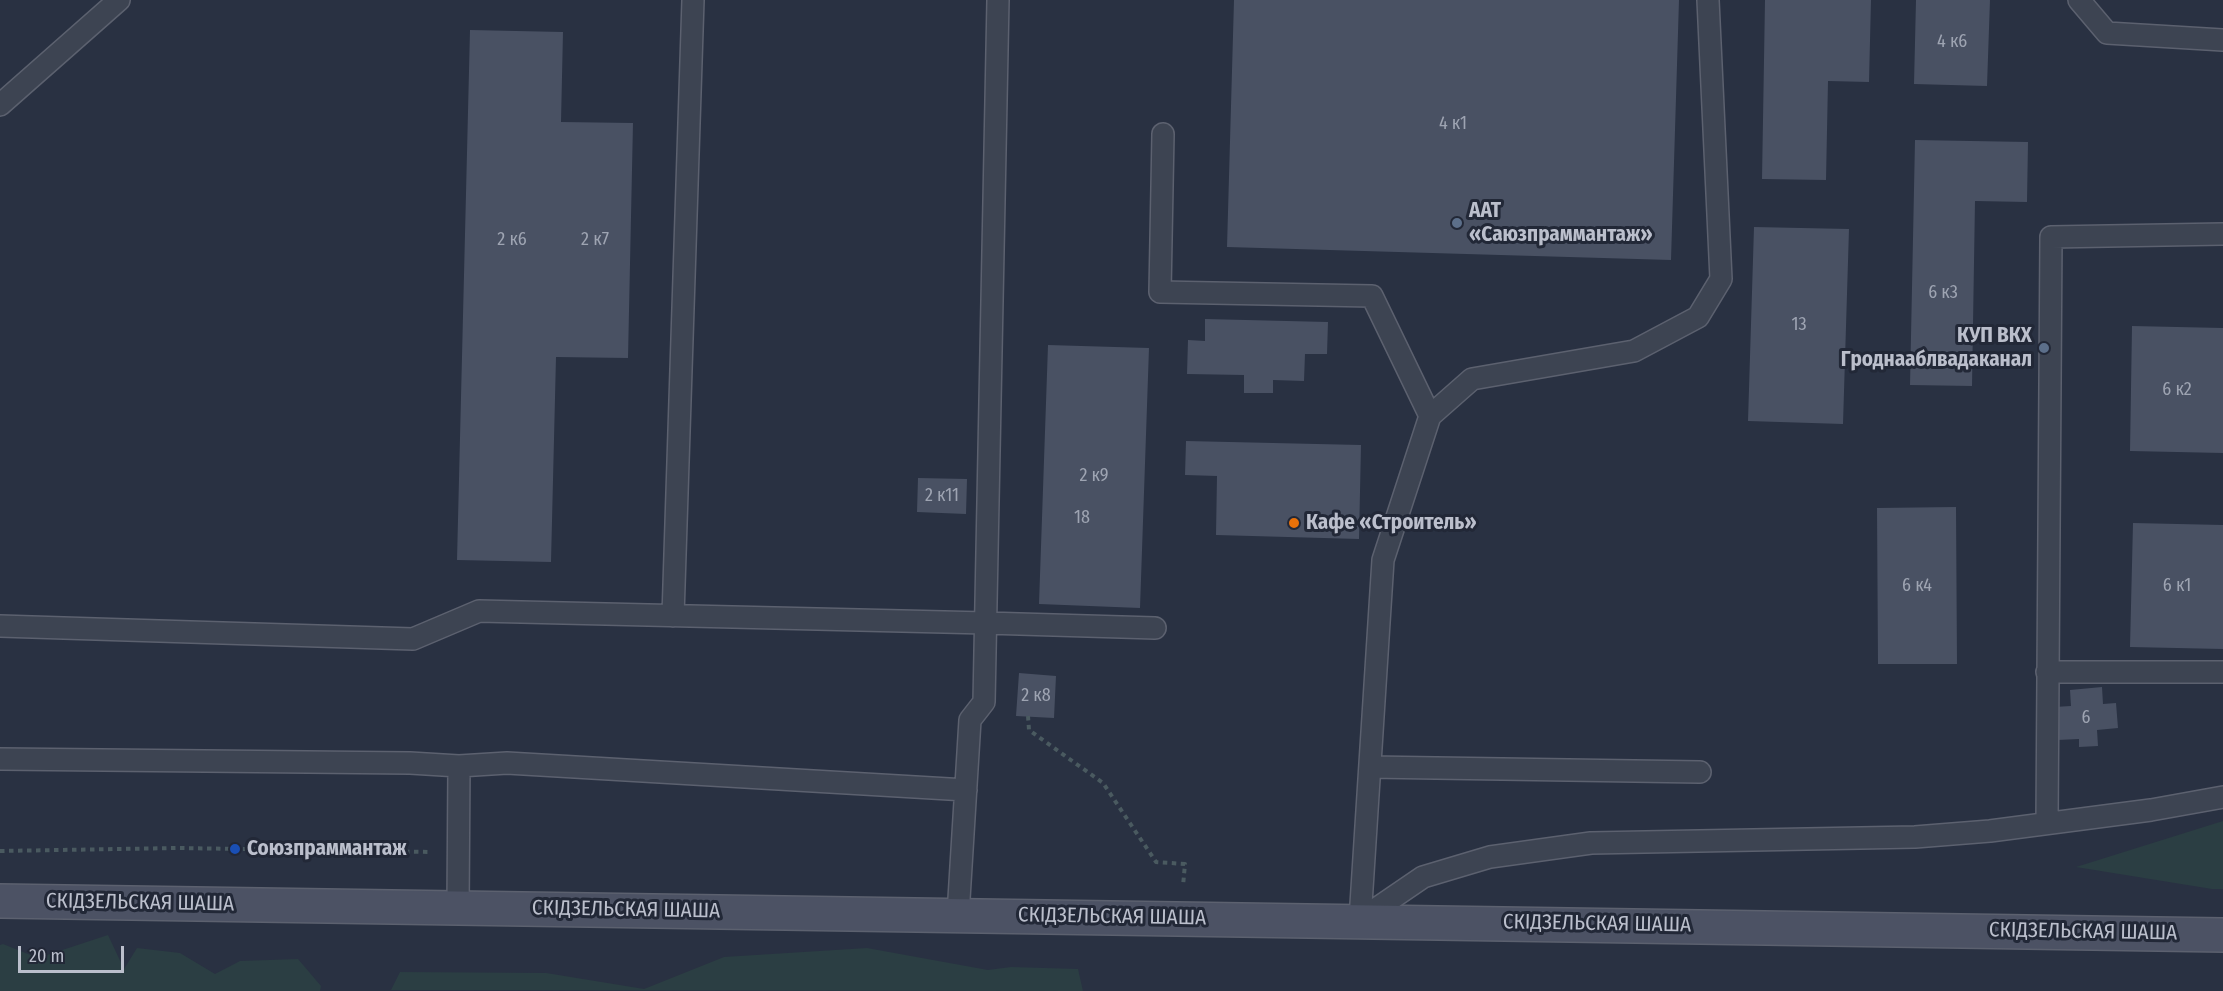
<!DOCTYPE html>
<meta charset="utf-8">
<style>
body{margin:0}
#map{position:relative;width:2223px;height:991px;overflow:hidden;background:#293142;font-family:"Fira Sans Condensed",sans-serif}
canvas{display:block}
.scale{position:absolute;left:18px;top:946px;width:106px;height:27px;box-sizing:border-box;border:3px solid #bbbfcc;border-top:0;padding-left:8px;font-size:18px;line-height:21px;white-space:nowrap;color:#bbbfcc;-webkit-text-stroke:4px #222837;paint-order:stroke}
</style>
<div id="map">
<canvas width="2223" height="991"></canvas>
<div class="scale">20 m</div>
</div>
<script>
const ctx = document.querySelector('canvas').getContext('2d');
ctx.lineJoin = 'round';
function paint(path, color) { ctx.fillStyle = color; ctx.fill(path, 'evenodd'); }
const poly = rows => new Path2D(rows.map(r => 'M' + r).join(''));
function trace(path, color, width, dash) { ctx.strokeStyle = color; ctx.lineWidth = width; ctx.lineCap = dash ? 'butt' : 'round'; ctx.setLineDash(dash || []); ctx.stroke(path); }
function label(font, color, halo, rows, align = 'center') {
  ctx.font = font + ' "Fira Sans Condensed",sans-serif'; ctx.lineWidth = 6; ctx.setLineDash([]); ctx.textBaseline = 'middle'; ctx.strokeStyle = halo; ctx.fillStyle = color; for (const [text, x, y, turn = 0] of rows) {
    ctx.save(); ctx.translate(x, y); ctx.rotate((+turn || 0) * Math.PI / 180); ctx.textAlign = isNaN(turn) ? turn : align; if (halo) ctx.strokeText(text, 0, 0); ctx.fillText(text, 0, 0); ctx.restore();
  }
}
const green = poly([
 [2223,821,2223,889,2212,889,2076,867],
 [108,935,124,969,137,948,180,953,215,974,240,961,298,959,321,986,320,991,0,991,0,945,3,944,38,958],
 [867,948,988,970,1011,967,1078,969,1083,991,391,990,400,972,546,973,644,989,724,957]
]);
const building = poly([
 [1234,0,1679,0,1671,260,1227,247],
 [1765,0,1871,0,1869,82,1828,81,1826,180,1762,179],
 [1916,0,1990,0,1987,86,1914,84],
 [470,30,563,32,561,122,633,123,628,358,556,357,551,562,457,560],
 [1915,140,2028,142,2027,202,1975,201,1972,386,1910,385],
 [1754,227,1849,229,1843,424,1748,421],
 [1205,319,1328,322,1327,354,1305,354,1304,381,1273,380,1273,393,1244,393,1244,375,1187,374,1188,340,1205,341],
 [2132,326,2223,328,2223,453,2130,451],
 [1048,345,1149,348,1140,608,1039,604],
 [1186,441,1361,445,1359,539,1216,535,1217,476,1185,475],
 [918,478,967,479,966,514,917,512],
 [1956,507,1957,664,1878,664,1877,508],
 [2133,523,2223,525,2223,649,2130,647],
 [1019,673,1056,676,1054,718,1016,716],
 [2102,687,2103,704,2116,703,2118,728,2097,730,2098,746,2079,747,2079,739,2057,740,2054,707,2071,706,2070,690]
]);
const path = poly([
 [1028,716,1029,730,1103,783,1156,862,1185,864,1183,886],
 [0,851,177,848,431,852]
]);
const lane = poly([
 [2079,0,2107,33,2223,40],
 [0,105,119,0],
 [1163,134,1160,292,1372,296,1430,416],
 [673,616,693,0],
 [0,626,413,639,479,611,986,623,1155,628],
 [2047,672,2223,672],
 [0,759,410,763,459,766,458,908],
 [459,766,507,763,966,790],
 [1370,767,1700,772],
 [2047,823,2051,237,2223,234],
 [958,915,970,720,984,702,998,0],
 [1360,920,1383,560,1430,416,1472,379,1634,351,1698,317,1721,279,1708,0],
 [1360,920,1423,877,1490,857,1591,843,1915,837,1990,831,2151,810,2223,797]
]);
const secondary = poly([
 [0,901,2223,935]
]);
const markers = [
 [1457,223,6,"#5c6f8a"],
 [2044,348,6,"#5c6f8a"],
 [1294,523,6,"#e8710a"],
 [235,849,6,"#1a4fb4"]
];
const numberNames = [
 ["4 к6",1952,42],
 ["4 к1",1453,124],
 ["2 к6",512,240],
 ["2 к7",595,240],
 ["6 к3",1943,293],
 ["13",1799,325],
 ["6 к2",2177,390],
 ["2 к9",1094,476],
 ["2 к11",942,496],
 ["18",1082,518],
 ["6 к4",1917,586],
 ["6 к1",2177,586],
 ["2 к8",1036,696],
 ["6",2086,718]
];
const poiNames = [
 ["ААТ",1469,211],
 ["«Саюзпраммантаж»",1469,235],
 ["КУП ВКХ",2032,336,"right"],
 ["Гроднааблвадаканал",2032,360,"right"],
 ["Кафе «Строитель»",1306,523],
 ["Союзпраммантаж",247,849]
];
const streetNames = [
 ["СКІДЗЕЛЬСКАЯ ШАША",140,903,1],
 ["СКІДЗЕЛЬСКАЯ ШАША",626,910,1],
 ["СКІДЗЕЛЬСКАЯ ШАША",1112,917,1],
 ["СКІДЗЕЛЬСКАЯ ШАША",1597,924,1],
 ["СКІДЗЕЛЬСКАЯ ШАША",2083,932,1]
];
paint(green, '#2b3e43');
paint(building, '#495163');
trace(lane, '#5c616f', 24);
trace(secondary, '#5c616f', 36);
trace(path, '#4a5a60', 4, [4.5, 4.5]);
trace(lane, '#3d4452', 21);
trace(secondary, '#4c5264', 33);
for (const [x, y, r, color] of markers) { const dot = new Path2D(); dot.arc(x, y, r, 0, 2 * Math.PI); ctx.fillStyle = color; ctx.fill(dot); trace(dot, '#222837', 2); }
label('18px', '#9ea4b2', null, numberNames);
label('bold 21px', '#bbbfcc', '#222837', poiNames, 'left');
label('21px', '#bbbfcc', '#222837', streetNames);
</script>
